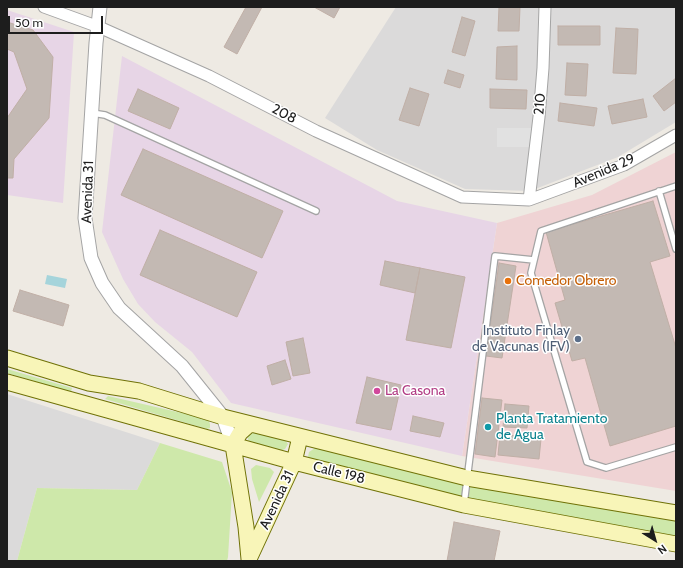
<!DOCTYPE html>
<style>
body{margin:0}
#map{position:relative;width:683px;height:568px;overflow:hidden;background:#eeeae3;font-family:Cabin,sans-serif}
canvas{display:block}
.frame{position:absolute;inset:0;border:8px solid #1d1d1d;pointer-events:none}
.north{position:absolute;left:635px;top:520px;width:40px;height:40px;-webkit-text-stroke:3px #fff;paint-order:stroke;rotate:143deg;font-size:11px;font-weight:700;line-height:16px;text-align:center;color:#1d1d1d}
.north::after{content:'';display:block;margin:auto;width:14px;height:18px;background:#1d1d1d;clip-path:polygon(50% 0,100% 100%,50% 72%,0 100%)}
.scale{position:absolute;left:8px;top:16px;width:95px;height:18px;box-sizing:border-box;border:2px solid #1d1d1d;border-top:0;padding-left:5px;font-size:12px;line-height:14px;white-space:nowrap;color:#1d1d1d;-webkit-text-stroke:3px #fff;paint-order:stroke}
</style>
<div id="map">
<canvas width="683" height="568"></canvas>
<div class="frame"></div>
<div class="north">N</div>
<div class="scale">50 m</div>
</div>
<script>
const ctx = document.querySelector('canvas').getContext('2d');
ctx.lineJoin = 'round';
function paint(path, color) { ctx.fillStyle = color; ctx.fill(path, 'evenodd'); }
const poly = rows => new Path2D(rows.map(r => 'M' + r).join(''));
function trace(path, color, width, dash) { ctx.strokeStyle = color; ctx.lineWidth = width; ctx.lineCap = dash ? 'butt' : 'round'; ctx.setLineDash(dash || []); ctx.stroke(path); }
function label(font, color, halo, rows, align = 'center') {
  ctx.font = font + ' Cabin,sans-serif'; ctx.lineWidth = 3; ctx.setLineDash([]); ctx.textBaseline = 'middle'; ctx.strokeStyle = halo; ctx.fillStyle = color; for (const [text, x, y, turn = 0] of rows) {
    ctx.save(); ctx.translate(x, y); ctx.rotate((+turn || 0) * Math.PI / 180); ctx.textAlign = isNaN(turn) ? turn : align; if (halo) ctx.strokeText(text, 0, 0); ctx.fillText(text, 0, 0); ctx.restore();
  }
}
const residential = poly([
 [396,7,676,7,676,122,618,157,530,191,465,189,377,150,325,118],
 [7,394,160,443,137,490,37,488,17,561,7,561]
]);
const commercial = poly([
 [676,152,676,491,462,456,497,223,592,195]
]);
const industrial = poly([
 [7,10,74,32,63,203,7,195],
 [122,56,397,201,497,223,462,456,231,403,192,352,155,322,138,304,123,279,102,232]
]);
const grass = poly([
 [7,369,72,388,71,392,7,373],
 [108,396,208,419,210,424,210,428,207,429,105,399],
 [253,433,285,440,288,444,285,449,280,451,249,442,247,436],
 [160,443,222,462,232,492,228,557,227,561,17,561,37,488,137,490],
 [315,448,466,485,676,521,676,536,462,497,313,461,308,457,309,452],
 [256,465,270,468,274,472,259,502,252,479,251,469]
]);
const parking = poly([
 [497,128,532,128,532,147,497,147]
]);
const water = poly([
 [47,275,67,279,65,288,45,284]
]);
const building = poly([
 [246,7,262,7,237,54,224,47,246,7],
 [314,7,340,7,334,18,314,7],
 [499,7,520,7,519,31,498,31,499,7],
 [462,17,475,21,465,56,452,52,462,17],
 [7,22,33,30,53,57,49,118,14,159,13,178,7,178,7,118,27,89,14,52,7,49,7,22],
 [558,26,600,26,600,45,558,45,558,26],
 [616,28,638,29,636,74,613,73,616,28],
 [517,46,517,80,496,79,497,47,517,46],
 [567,63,588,64,586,96,565,95,567,63],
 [448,70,464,75,460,88,444,83,448,70],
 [676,78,676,102,664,111,653,96,676,78],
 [410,88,429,94,419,126,399,120,410,88],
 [138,89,179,108,170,129,128,111,138,89],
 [490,89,527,90,526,109,490,108,490,89],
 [643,99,647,117,612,124,608,106,643,99],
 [560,103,597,108,594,126,558,121,560,103],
 [143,149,283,211,262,258,121,195,143,149],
 [653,201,670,256,650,262,676,348,676,426,610,446,585,358,572,361,555,303,565,300,546,232,653,201],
 [160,230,257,272,237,317,140,275,160,230],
 [385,261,420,268,415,293,380,285,385,261],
 [499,263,516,266,502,358,486,356,499,263],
 [420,268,465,277,451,348,406,340,420,268],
 [20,290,69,305,63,326,13,311,20,290],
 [303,338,310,373,293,376,286,342,303,338],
 [285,360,291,379,272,385,267,366,285,360],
 [367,377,401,385,391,430,356,423,367,377],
 [482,398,502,400,495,457,475,454,482,398],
 [505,404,529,406,527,428,503,427,505,404],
 [413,416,444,423,440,437,410,431,413,416],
 [500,434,541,439,539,459,498,455,500,434],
 [454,522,500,531,494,561,447,561,454,522]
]);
const service = poly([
 [92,113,105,115,316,211],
 [676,186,541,231,531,273,587,462,606,468,676,447],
 [659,191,676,249],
 [464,504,495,256,534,260]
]);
const minor = poly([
 [44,7,99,27,209,76,316,131,462,197,529,200,624,165,676,135],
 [529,200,539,117,543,68,545,7]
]);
const tertiary = poly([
 [100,7,96,43,85,218,91,258,102,283,119,308,182,366,223,417,233,445]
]);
const secondary = poly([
 [7,358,89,383,139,391,223,417,467,478,676,513],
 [7,382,294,462,464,505,676,544],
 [249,559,246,527,233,445,240,433,250,424],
 [249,559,294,462,300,437]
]);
const markers = [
 [508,281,4,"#e8710a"],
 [578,339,4,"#5c6f8a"],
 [377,391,4,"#d1479c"],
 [488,427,4,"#0f9aa8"]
];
const streetNames = [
 ["210",540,104,-85],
 ["208",284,114,27],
 ["Avenida 29",604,171,-23],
 ["Avenida 31",88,192,-88],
 ["Calle 198",339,473,14],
 ["Avenida 31",277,500,-65]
];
const foodNames = [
 ["Comedor Obrero",516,281]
];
const serviceNames = [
 ["Instituto Finlay",570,331],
 ["de Vacunas (IFV)",570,347]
];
const hotelNames = [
 ["La Casona",385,391]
];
const cultureNames = [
 ["Planta Tratamiento",496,419],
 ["de Agua",496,435]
];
paint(residential, '#dbdada');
paint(commercial, '#efd3d4');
paint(industrial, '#e7d5e6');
paint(grass, '#cee8aa');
paint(parking, '#e1e1e1');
paint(water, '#a5d4db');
paint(building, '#c3b9b3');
trace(building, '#c0afa6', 1);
trace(service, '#a4a4a4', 8);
trace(minor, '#a4a4a4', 13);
trace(tertiary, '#a4a4a4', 15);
trace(secondary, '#707207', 17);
trace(service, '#fff', 5.5);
trace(minor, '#fff', 11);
trace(tertiary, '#fff', 13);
trace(secondary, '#f8f5b8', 15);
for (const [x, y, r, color] of markers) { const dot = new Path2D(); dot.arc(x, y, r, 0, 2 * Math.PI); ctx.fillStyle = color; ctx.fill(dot); trace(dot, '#fff', 1.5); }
label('14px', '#1d1d1d', '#fff', streetNames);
label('14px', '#c56008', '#fff', foodNames, 'left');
label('14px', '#4e5e75', '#fff', serviceNames, 'right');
label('14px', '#b23c85', '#fff', hotelNames, 'left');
label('14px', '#0d838f', '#fff', cultureNames, 'left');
</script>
